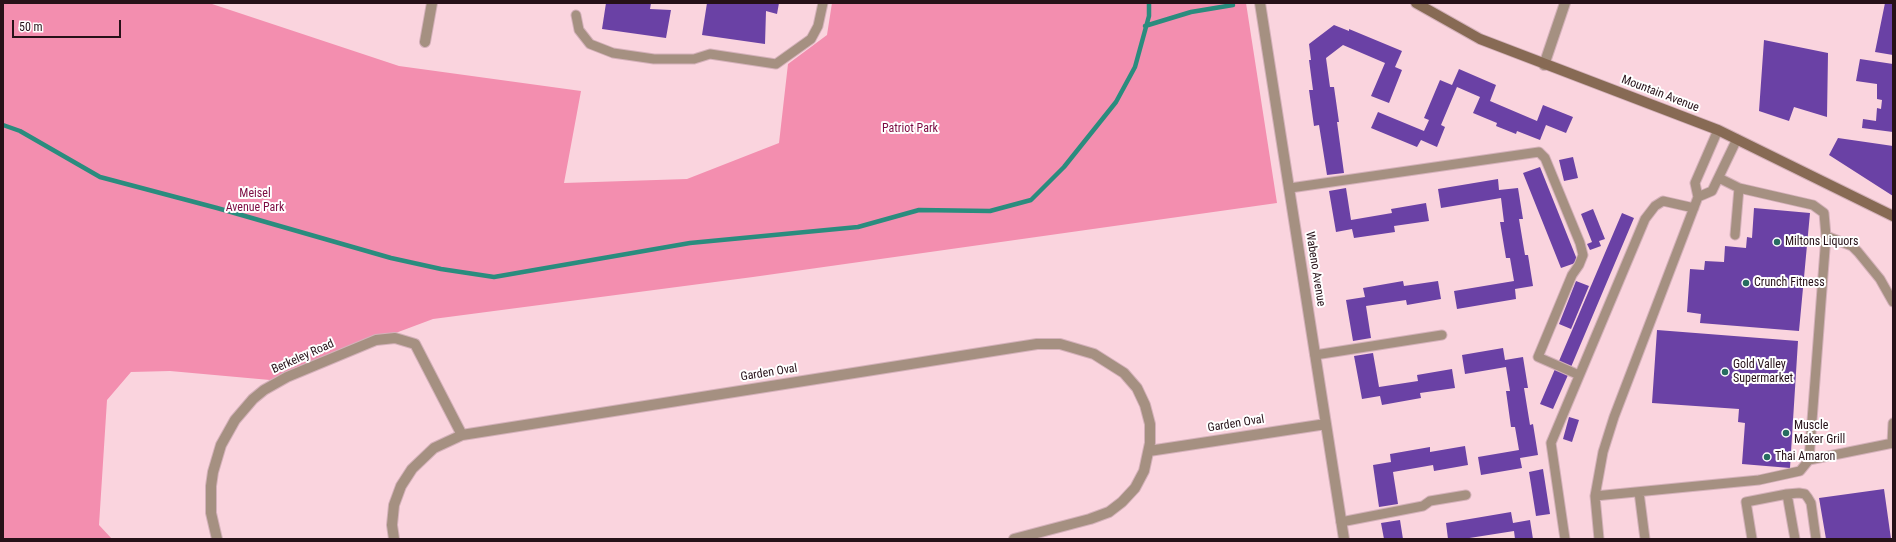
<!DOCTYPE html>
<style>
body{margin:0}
#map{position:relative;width:1896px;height:542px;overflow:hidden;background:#fad4de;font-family:"Roboto Condensed",sans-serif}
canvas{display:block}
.frame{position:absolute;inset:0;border:4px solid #261118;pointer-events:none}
.scale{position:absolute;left:12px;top:20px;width:109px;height:18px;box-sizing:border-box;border:2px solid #261118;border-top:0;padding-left:5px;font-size:12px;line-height:14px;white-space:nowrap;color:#261118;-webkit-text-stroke:3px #fff;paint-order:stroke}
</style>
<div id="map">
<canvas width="1896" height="542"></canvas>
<div class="frame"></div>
<div class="scale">50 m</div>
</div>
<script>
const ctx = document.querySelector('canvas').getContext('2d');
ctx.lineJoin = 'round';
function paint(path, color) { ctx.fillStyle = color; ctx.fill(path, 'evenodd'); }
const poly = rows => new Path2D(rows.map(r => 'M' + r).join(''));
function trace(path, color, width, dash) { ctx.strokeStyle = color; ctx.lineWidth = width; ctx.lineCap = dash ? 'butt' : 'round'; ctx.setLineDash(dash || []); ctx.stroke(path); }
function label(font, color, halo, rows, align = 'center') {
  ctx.font = font + ' "Roboto Condensed",sans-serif'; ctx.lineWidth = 4; ctx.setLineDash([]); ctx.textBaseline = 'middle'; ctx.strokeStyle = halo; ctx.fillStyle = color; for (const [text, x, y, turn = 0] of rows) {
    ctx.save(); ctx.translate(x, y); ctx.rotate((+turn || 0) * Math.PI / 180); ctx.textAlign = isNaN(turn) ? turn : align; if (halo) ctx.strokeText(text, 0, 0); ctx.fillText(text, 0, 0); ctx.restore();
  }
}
const green = poly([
 [3,3,209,3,399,66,581,91,564,183,687,179,779,143,788,64,827,35,832,3,1246,3,1277,203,753,277,433,319,270,380,170,371,131,372,107,400,99,525,112,539,3,539]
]);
const stream = poly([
 [1145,26,1191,12,1233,5],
 [3,125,20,131,100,177,217,208,391,258,441,269,494,277,690,243,858,227,919,210,990,211,1031,200,1064,167,1116,102,1135,67,1149,16,1149,3]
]);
const building = poly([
 [606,3,651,3,650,9,671,10,666,38,602,29],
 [707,3,779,3,777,14,766,11,765,44,702,35],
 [1885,3,1893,3,1893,55,1875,52],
 [1334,25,1349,31,1349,29,1402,51,1395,67,1402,70,1389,103,1371,96,1385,63,1343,45,1326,58,1330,87,1334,87,1339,122,1337,122,1344,173,1327,175,1319,125,1314,126,1309,90,1313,90,1309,60,1311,60,1309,44],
 [1764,40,1828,53,1827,117,1794,107,1789,121,1759,111],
 [1860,59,1893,64,1893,132,1862,128,1863,119,1876,121,1877,108,1881,109,1882,100,1877,99,1877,84,1856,81],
 [1459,69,1496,85,1490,101,1537,121,1543,105,1573,117,1566,133,1546,125,1540,140,1517,131,1516,134,1496,126,1497,123,1473,113,1480,97,1457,87,1441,125,1445,127,1437,147,1421,140,1417,147,1371,128,1378,112,1424,131,1429,120,1424,118,1440,80,1452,85],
 [1838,138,1893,146,1893,196,1829,155],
 [1573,157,1578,178,1564,181,1559,160],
 [1540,167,1578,262,1561,268,1523,173],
 [1498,179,1499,190,1518,188,1523,219,1519,219,1525,255,1528,255,1533,286,1515,289,1516,299,1457,309,1454,291,1514,281,1510,258,1506,258,1500,222,1504,222,1501,198,1441,208,1438,189],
 [1346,188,1351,220,1392,213,1391,209,1426,203,1429,221,1394,226,1395,232,1354,238,1352,229,1336,232,1329,191],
 [1754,208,1810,213,1799,331,1700,323,1701,314,1687,312,1690,269,1704,270,1705,261,1724,262,1725,246,1746,248,1747,237,1752,238],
 [1593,209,1605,239,1599,241,1601,246,1590,250,1587,244,1592,242,1581,214],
 [1622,213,1634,218,1571,367,1559,361],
 [1403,281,1404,286,1438,281,1441,299,1407,305,1406,300,1366,306,1371,338,1353,341,1346,300,1365,297,1363,288],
 [1576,281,1589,286,1571,329,1559,324],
 [1657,330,1798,341,1790,468,1742,464,1745,423,1738,422,1739,409,1652,403],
 [1503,348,1505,360,1523,357,1528,388,1524,388,1530,425,1533,424,1538,455,1520,458,1522,468,1481,475,1478,457,1519,450,1515,427,1511,427,1506,391,1510,391,1506,367,1465,374,1462,355],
 [1373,353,1379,387,1418,381,1417,375,1452,369,1455,388,1420,393,1421,398,1382,405,1380,396,1362,399,1354,356],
 [1555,369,1568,375,1553,409,1540,404],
 [1569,417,1579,420,1572,442,1563,439],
 [1465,446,1468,465,1434,471,1433,465,1393,472,1398,504,1379,507,1373,465,1391,462,1390,454,1430,447,1430,452],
 [1543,469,1550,514,1536,516,1529,472],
 [1884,489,1891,539,1826,539,1819,498],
 [1511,512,1513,523,1530,520,1533,539,1515,539,1514,531,1463,539,1448,539,1446,523],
 [1400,520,1403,539,1384,539,1381,523]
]);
const lane = poly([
 [576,15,579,30,590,44,613,53,654,59,694,59,710,54,776,64,811,39,818,26,823,3],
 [1719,178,1739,188,1813,205,1824,213,1826,236],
 [1290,188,1539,152,1545,158,1580,243,1583,255,1579,265,1572,275,1538,357,1579,375],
 [1698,197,1712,191,1737,139],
 [1735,235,1739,188],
 [1893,302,1880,279,1858,252,1852,246,1826,236,1809,460,1893,443],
 [1315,355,1442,335],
 [1892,443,1893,423],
 [1639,492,1645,539],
 [1787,494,1799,493,1805,494,1808,498,1811,503,1816,539],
 [1595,496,1759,480,1800,471,1809,460],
 [1341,522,1423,506,1430,501,1466,495],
 [1565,539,1551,443,1645,219,1655,206,1663,201,1694,208],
 [1599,539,1595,496,1603,452,1614,417,1698,197,1695,183,1718,130],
 [1752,539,1746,502,1787,494,1795,539]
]);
const street = poly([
 [1260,3,1344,539],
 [425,42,432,3],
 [1544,65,1565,3],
 [1149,451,1326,424],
 [217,539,211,513,211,486,213,472,221,445,235,420,253,399,264,390,287,377,376,340,395,338,415,344,462,435],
 [394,539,392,525,394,505,401,486,412,469,434,448,462,435,1037,344,1060,344,1094,354,1124,373,1137,388,1145,405,1150,424,1150,443,1144,471,1135,488,1122,502,1109,512,1090,519,1014,539]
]);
const secondary = poly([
 [1416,3,1480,39,1718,130,1893,216]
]);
const markers = [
 [1777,242,4,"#276c60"],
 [1746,283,4,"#276c60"],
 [1725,372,4,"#276c60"],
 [1786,433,4,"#276c60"],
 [1767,457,4,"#276c60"]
];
const streetNames = [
 ["Mountain Avenue",1660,94,21],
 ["Wabeno Avenue",1315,269,81],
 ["Berkeley Road",303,357,-24],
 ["Garden Oval",769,373,-9],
 ["Garden Oval",1236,424,-9]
];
const parkNames = [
 ["Patriot Park",910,129],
 ["Meisel",255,194],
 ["Avenue Park",255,208]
];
const poiNames = [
 ["Miltons Liquors",1785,242],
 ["Crunch Fitness",1754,283],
 ["Gold Valley",1733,365],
 ["Supermarket",1733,379],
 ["Muscle",1794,426],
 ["Maker Grill",1794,440],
 ["Thai Amaron",1775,457]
];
paint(green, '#f38eaf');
trace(stream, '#2a8c7e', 4.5);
paint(building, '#6a41a5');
trace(lane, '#d4b1ba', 11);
trace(street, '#d4b1ba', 12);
trace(secondary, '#d4b1ba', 12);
trace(lane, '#a59081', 9);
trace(street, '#a59081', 10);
trace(secondary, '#876a54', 10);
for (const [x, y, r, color] of markers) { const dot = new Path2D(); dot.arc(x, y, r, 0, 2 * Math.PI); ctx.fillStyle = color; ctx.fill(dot); trace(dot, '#fff', 1.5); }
label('12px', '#261118', '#fff', streetNames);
label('12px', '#7c0c42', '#fff', parkNames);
label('12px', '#261118', '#fff', poiNames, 'left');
</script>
